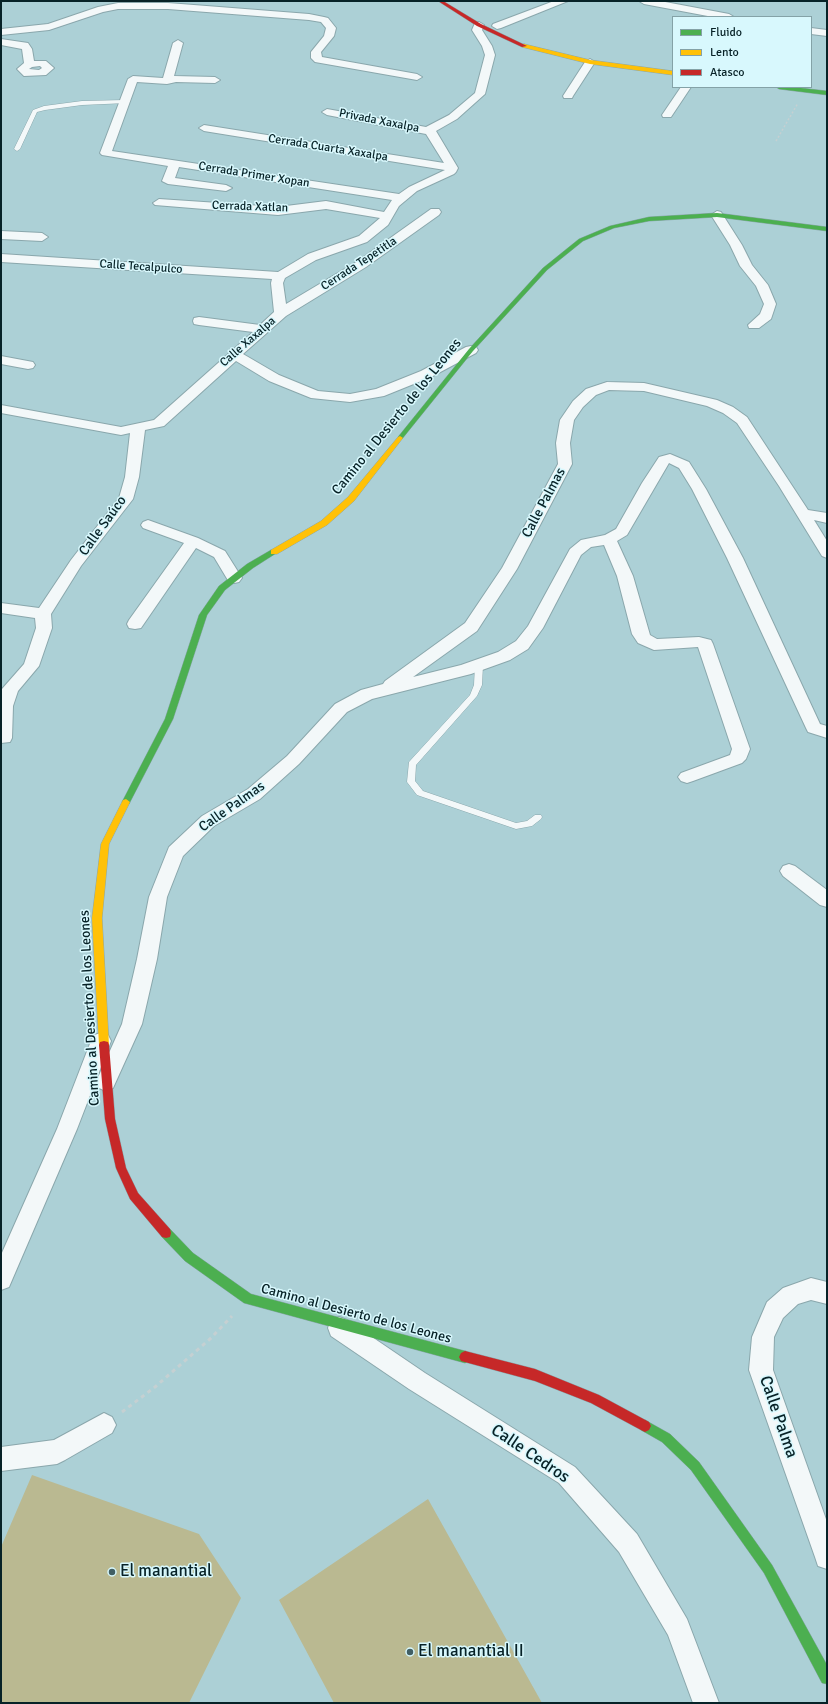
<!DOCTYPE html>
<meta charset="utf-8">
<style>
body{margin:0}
#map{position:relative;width:828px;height:1704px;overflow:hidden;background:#acd0d6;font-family:Signika,sans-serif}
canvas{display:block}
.frame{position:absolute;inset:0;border:2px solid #072227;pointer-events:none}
.legend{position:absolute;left:672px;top:16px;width:140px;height:72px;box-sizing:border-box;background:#d8f8fd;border:1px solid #84a2a7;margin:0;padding:5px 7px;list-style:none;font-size:12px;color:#072227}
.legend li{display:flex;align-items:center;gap:8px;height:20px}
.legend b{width:20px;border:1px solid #84a2a7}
</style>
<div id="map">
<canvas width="828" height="1704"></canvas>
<div class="frame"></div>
<ul class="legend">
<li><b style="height:5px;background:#4caf50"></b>Fluido</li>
<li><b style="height:5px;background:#ffc107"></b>Lento</li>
<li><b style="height:5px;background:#c62828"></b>Atasco</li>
</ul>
</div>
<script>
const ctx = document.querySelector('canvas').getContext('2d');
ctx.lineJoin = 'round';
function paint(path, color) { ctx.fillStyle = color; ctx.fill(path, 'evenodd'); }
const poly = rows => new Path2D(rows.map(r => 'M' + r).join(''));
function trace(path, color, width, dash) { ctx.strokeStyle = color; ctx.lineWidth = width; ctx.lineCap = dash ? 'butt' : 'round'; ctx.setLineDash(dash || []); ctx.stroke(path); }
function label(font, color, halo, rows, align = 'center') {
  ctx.font = font + ' Signika,sans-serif'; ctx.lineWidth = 3; ctx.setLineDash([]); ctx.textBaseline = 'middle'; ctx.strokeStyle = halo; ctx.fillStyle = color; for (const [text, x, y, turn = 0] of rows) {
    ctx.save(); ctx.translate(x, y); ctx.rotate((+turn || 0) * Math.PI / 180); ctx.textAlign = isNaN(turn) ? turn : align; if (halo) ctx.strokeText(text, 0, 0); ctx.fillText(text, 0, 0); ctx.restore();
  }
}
const green = poly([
 [32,1475,199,1534,241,1598,189,1703,1,1703,1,1547],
 [428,1499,542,1703,334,1703,279,1600]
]);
const pathFar1 = poly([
 [776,141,798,103]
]);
const path = poly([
 [122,1412,155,1387,211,1338,232,1316]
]);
const lane = poly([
 [125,100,128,102,127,103,82,105,45,110,37,112,20,149,17,151,14,149,33,110,44,106,82,101,125,100],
 [479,662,483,665,482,685,477,696,416,765,415,781,423,791,516,823,527,821,535,815,541,815,542,817,541,819,532,826,516,829,417,795,407,782,409,762,470,695,474,685,475,665,479,662]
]);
const street = poly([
 [554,1,568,1,501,28,497,29,492,26,493,24,554,1],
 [639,1,660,1,729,14,734,17,713,17,644,4,639,1],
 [118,3,168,3,309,14,324,17,328,18,336,28,334,36,321,52,322,57,417,74,422,77,417,80,315,62,311,58,311,52,324,36,326,28,321,22,309,20,168,9,118,9,103,12,49,30,1,35,1,29,48,24,98,7,118,3],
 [479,22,484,25,482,30,492,46,495,55,485,94,457,119,436,131,458,168,456,172,454,174,417,191,399,206,388,225,367,242,316,260,285,278,283,283,286,304,358,261,431,209,439,209,441,212,439,215,366,267,286,316,243,354,279,375,318,391,350,394,376,389,421,371,466,347,471,346,476,347,478,350,476,353,431,377,384,396,350,402,311,398,269,381,236,361,164,426,145,430,139,477,133,499,81,566,51,614,52,628,39,666,18,691,13,706,12,738,10,742,1,743,2,689,24,664,36,628,35,618,1,613,1,603,39,608,71,560,119,498,125,477,130,433,121,435,1,413,1,405,121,427,154,420,253,332,199,325,194,324,193,321,194,318,199,317,260,325,274,312,271,283,272,279,1,262,1,254,278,272,308,254,359,236,380,218,326,209,278,215,155,205,153,203,159,199,278,207,326,201,384,212,392,200,179,167,175,178,226,185,232,188,226,191,168,184,162,181,168,166,102,155,100,153,128,79,133,76,163,78,173,43,178,40,183,43,174,76,215,77,220,80,215,83,176,82,167,84,137,82,112,151,399,194,409,187,445,170,204,131,199,128,204,125,444,163,426,134,327,115,322,112,327,109,426,127,449,115,475,93,485,55,482,46,472,30,475,23,479,22],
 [811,28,827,30,827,36,811,34,811,28],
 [1,39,28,43,32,49,34,61,46,61,54,68,46,75,24,76,17,69,24,63,22,49,1,45,1,39],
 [40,66,42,68,39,70,29,69,32,67,40,66],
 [590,59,595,62,573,96,572,98,564,98,563,96,585,62,590,59],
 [681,87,691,87,671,117,663,117,662,115,681,87],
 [717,211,721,212,742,245,752,265,768,285,776,304,771,319,759,328,749,328,748,325,760,314,764,304,756,286,740,266,730,245,711,215,717,211],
 [1,231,42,233,48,237,42,241,1,239,1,231],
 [1,356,33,362,35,365,33,368,28,369,1,364,1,356],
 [607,382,644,383,717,400,733,407,747,417,808,510,827,513,827,523,814,520,827,541,827,558,822,556,779,486,737,423,723,413,707,406,644,391,609,390,596,395,583,407,574,420,570,443,572,464,517,569,477,631,413,677,461,665,498,652,516,641,528,626,570,549,581,540,605,535,616,529,642,483,659,457,670,454,689,462,706,489,743,558,820,724,827,726,827,738,808,732,806,728,727,558,692,489,679,468,669,463,627,535,617,541,633,576,650,635,657,639,699,637,711,640,713,644,750,749,746,759,742,763,693,781,687,783,681,781,678,777,681,773,730,755,732,749,698,647,654,650,638,643,632,634,617,576,604,545,591,547,581,555,543,628,528,649,510,660,471,674,372,699,347,712,299,764,260,799,214,826,183,856,167,897,157,959,142,1024,113,1088,106,1091,99,1088,96,1082,122,1024,137,959,149,897,169,847,202,816,248,789,287,756,335,704,361,690,383,684,385,681,465,623,502,568,558,464,556,443,560,420,573,401,586,389,607,382],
 [148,520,198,538,225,551,242,578,239,582,234,583,229,582,214,557,196,548,141,628,135,629,129,628,127,624,129,620,184,543,143,528,141,525,143,522,148,520],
 [789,864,795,866,827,890,827,907,820,905,783,876,780,871,783,866,789,864],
 [101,1033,108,1035,111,1041,77,1129,9,1287,1,1290,1,1255,57,1129,91,1041,94,1035,101,1033],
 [811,1278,827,1282,827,1304,811,1300,798,1304,783,1318,774,1337,773,1370,827,1522,827,1569,818,1566,815,1557,749,1370,752,1337,767,1302,783,1288,811,1278],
 [339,1317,347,1320,425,1373,575,1467,637,1534,687,1619,719,1703,693,1703,668,1635,619,1552,559,1483,409,1389,331,1336,328,1328,331,1320,339,1317],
 [104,1413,112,1417,116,1425,112,1433,65,1460,57,1464,1,1471,1,1447,54,1440,104,1413]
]);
const fast = poly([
 [776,87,792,87,827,91,827,95,779,89,776,87],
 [717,213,827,227,827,231,717,217,649,221,614,228,583,241,547,270,473,351,402,439,398,439,398,437,469,349,543,268,579,239,610,226,649,217,717,213],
 [271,550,277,550,278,552,253,568,225,590,207,615,173,719,129,804,123,804,122,802,165,719,199,615,219,586,247,564,271,550],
 [166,1228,170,1229,193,1253,251,1294,465,1351,469,1353,471,1357,469,1361,465,1363,244,1303,185,1261,162,1237,161,1233,162,1229,166,1228],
 [645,1420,670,1434,699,1462,772,1565,827,1665,827,1684,822,1683,764,1573,691,1470,662,1442,641,1430,639,1426,641,1422,645,1420]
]);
const slow = poly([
 [524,44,590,60,673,71,673,75,590,64,522,47,522,45,524,44],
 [400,436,403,438,402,439,354,501,327,525,277,554,271,554,271,550,321,521,348,497,398,437,400,436],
 [126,799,130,802,109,844,102,918,109,1045,108,1048,104,1049,100,1048,99,1045,92,918,101,844,123,800,126,799]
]);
const jam = poly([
 [438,1,443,1,481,24,527,46,522,47,477,26,438,1],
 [104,1041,108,1042,109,1045,115,1119,126,1168,138,1193,170,1229,171,1233,170,1237,166,1238,162,1237,130,1199,116,1168,105,1119,99,1045,100,1042,104,1041],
 [465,1351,535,1369,599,1395,649,1422,651,1426,649,1430,645,1432,641,1430,591,1403,535,1381,461,1361,459,1357,461,1353,465,1351]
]);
const markers = [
 [112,1572,4,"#415f64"],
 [410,1652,4,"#415f64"]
];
const farStreetnames = [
 ["Privada Xaxalpa",379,121,11],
 ["Cerrada Cuarta Xaxalpa",328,148,9],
 ["Cerrada Primer Xopan",254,175,9],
 ["Cerrada Xatlan",250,207,2],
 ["Cerrada Tepetitla",359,264,-33],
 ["Calle Tecalpulco",141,267,4],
 ["Calle Xaxalpa",248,342,-41]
];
const streetNames = [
 ["Camino al Desierto de los Leones",397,417,-51],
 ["Calle Palmas",544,503,-62],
 ["Calle Saúco",103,526,-54],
 ["Calle Palmas",232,807,-35],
 ["Camino al Desierto de los Leones",90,1008,-93],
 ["Camino al Desierto de los Leones",356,1314,15]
];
const nearStreetnames = [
 ["Calle Palma",778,1417,71],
 ["Calle Cedros",530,1454,34]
];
const nearPoinames = [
 ["El manantial",120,1572],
 ["El manantial II",418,1652]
];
paint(green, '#bab991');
trace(lane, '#8aa7ac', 1);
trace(street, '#8aa7ac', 2);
trace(fast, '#8aa7ac', 1);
trace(slow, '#8aa7ac', 1);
trace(jam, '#8aa7ac', 1);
trace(pathFar1, '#c5d0d2', 1.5, [2, 2]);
trace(path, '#c5d0d2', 3, [4, 4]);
paint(lane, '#f3f8f9');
paint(street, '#f3f8f9');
paint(fast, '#4caf50');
paint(slow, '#ffc107');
paint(jam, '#c62828');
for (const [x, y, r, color] of markers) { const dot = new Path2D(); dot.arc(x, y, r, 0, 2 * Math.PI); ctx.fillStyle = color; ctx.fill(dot); trace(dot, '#d8f8fd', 1.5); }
label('12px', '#072227', '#d8f8fd', farStreetnames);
label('14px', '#072227', '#d8f8fd', streetNames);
label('17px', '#072227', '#d8f8fd', nearStreetnames);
label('17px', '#072227', '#d8f8fd', nearPoinames, 'left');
</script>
